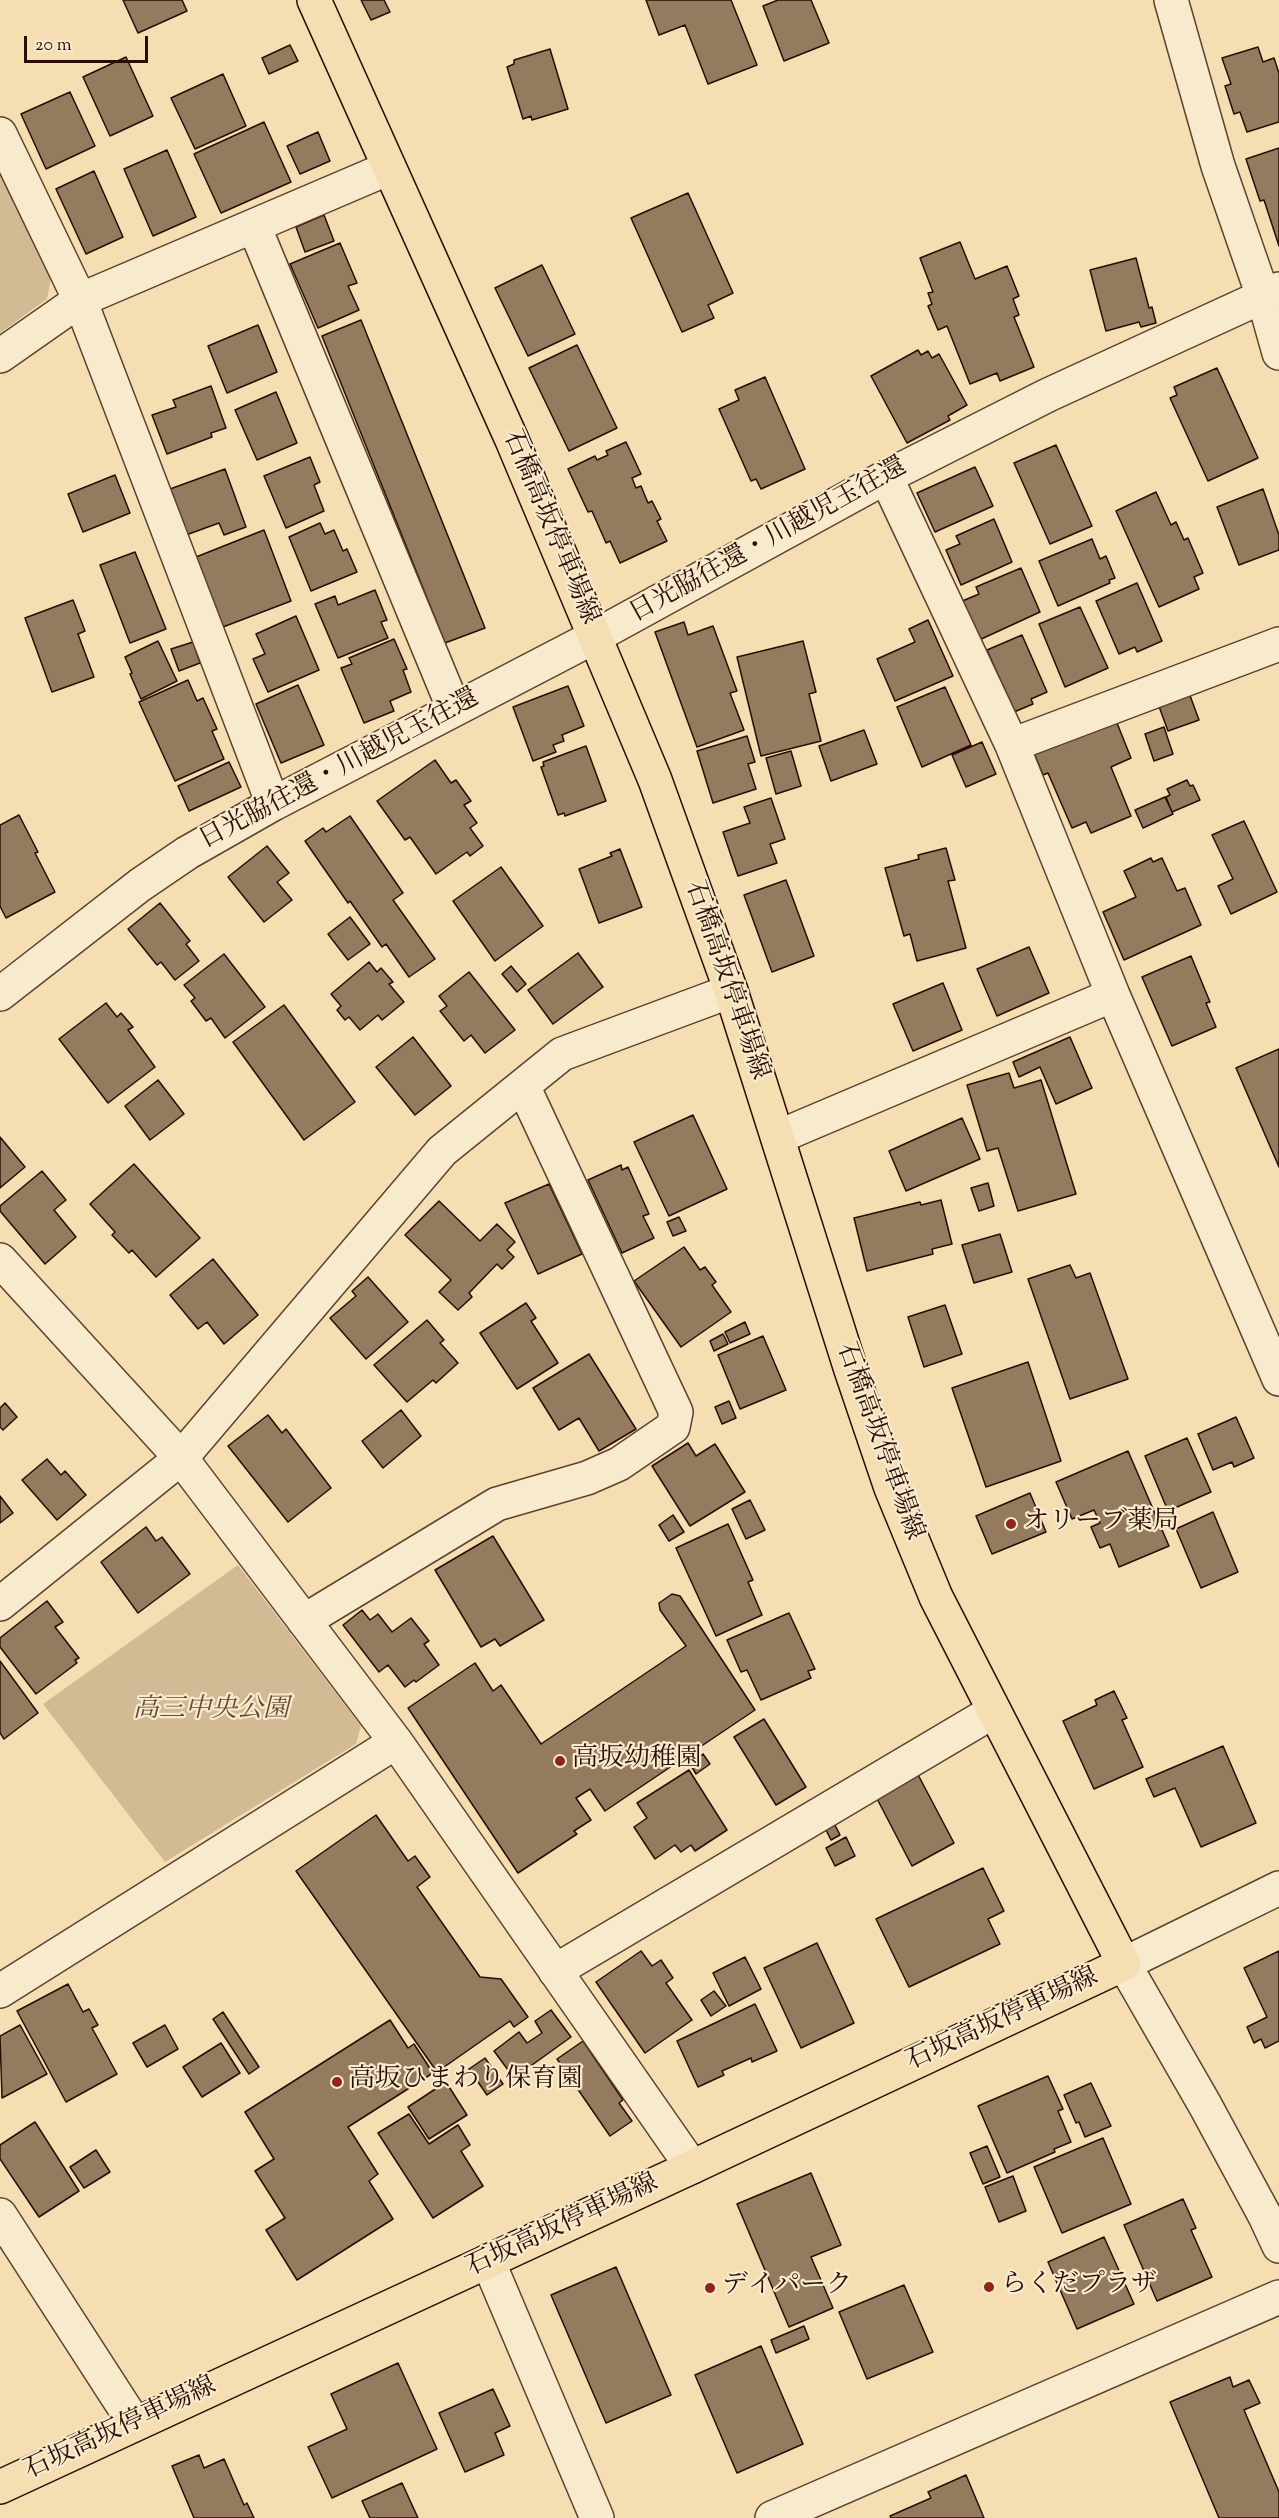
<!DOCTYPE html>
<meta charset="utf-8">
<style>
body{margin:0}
#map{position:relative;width:1279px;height:2518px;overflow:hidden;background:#f5dfb2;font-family:"Sorts Mill Goudy",serif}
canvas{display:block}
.scale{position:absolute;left:24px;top:36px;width:124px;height:27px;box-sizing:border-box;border:3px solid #2a0c03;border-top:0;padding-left:8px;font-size:18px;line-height:21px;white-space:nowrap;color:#2a0c03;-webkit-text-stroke:4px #f8eacd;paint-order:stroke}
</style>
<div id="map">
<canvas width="1279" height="2518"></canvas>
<div class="scale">20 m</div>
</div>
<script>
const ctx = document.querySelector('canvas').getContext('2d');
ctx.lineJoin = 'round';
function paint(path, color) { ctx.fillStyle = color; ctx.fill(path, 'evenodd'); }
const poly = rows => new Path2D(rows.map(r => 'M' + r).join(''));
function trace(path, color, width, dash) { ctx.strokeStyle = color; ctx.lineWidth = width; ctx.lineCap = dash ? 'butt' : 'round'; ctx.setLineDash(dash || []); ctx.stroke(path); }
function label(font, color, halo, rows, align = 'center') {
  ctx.font = font + ' "Sorts Mill Goudy","Noto Serif JP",serif'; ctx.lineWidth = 4.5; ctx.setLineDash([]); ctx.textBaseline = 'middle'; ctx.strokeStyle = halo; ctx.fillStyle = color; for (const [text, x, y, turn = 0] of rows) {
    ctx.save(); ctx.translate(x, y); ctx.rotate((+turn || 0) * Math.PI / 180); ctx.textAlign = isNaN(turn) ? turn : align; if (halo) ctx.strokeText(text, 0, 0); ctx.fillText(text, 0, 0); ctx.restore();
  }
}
const green = poly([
 [0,172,51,279,47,299,0,333],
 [238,1565,361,1726,356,1744,165,1862,43,1704]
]);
const building = poly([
 [123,0,182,0,187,11,138,33,123,0],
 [361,0,384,0,390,12,371,20,361,0],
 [646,0,731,0,757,65,708,84,685,25,659,35,646,0],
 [778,0,811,0,829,43,784,61,763,6,778,0],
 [290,45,298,61,269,74,262,58,290,45],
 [1258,47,1263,62,1274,58,1279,73,1279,122,1247,132,1240,112,1234,114,1225,86,1231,84,1222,58,1258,47],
 [550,49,568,109,532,120,531,116,523,119,507,67,514,64,514,60,550,49],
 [126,57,153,116,110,136,83,77,126,57],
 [223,74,246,126,195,149,171,98,223,74],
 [70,92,95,146,46,169,21,114,70,92],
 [264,122,291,182,221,213,194,154,264,122],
 [318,132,330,161,300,174,287,146,318,132],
 [1279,148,1279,246,1264,200,1260,201,1246,159,1279,148],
 [167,150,196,217,153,236,124,169,167,150],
 [94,171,123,237,86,254,56,189,94,171],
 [688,193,733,293,708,305,714,318,682,332,631,218,688,193],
 [324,215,334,241,305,252,296,227,324,215],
 [960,242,975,279,1007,266,1019,296,1013,299,1019,315,1014,317,1034,367,1000,381,997,373,970,384,947,326,938,330,928,306,932,304,928,293,933,292,920,258,960,242],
 [340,243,357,283,348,286,359,310,318,328,290,264,340,243],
 [1136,258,1149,308,1152,307,1156,323,1141,327,1139,322,1106,331,1090,270,1136,258],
 [542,265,575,334,528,356,495,288,542,265],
 [361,320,485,628,445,643,322,336,361,320],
 [258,325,277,372,227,393,208,346,258,325],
 [577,345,617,428,569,451,529,368,577,345],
 [918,350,921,355,928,351,932,358,939,354,967,405,948,416,950,420,907,443,871,376,918,350],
 [1217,368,1258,458,1208,481,1170,398,1177,395,1174,387,1217,368],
 [765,377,805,469,761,489,756,479,751,481,719,409,739,400,735,390,765,377],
 [211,386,226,428,211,433,212,437,167,454,152,415,176,407,173,400,211,386],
 [276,392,297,443,257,460,235,410,276,392],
 [626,442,641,474,632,478,636,488,641,486,648,503,652,501,661,519,657,521,667,541,620,563,610,541,606,543,592,511,588,512,568,469,595,456,597,460,608,455,606,451,626,442],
 [1056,445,1092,526,1050,544,1014,463,1056,445],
 [310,457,320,482,314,485,324,511,286,528,264,476,310,457],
 [975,467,993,506,935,532,917,493,975,467],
 [225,469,246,527,224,535,219,523,186,535,170,489,225,469],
 [115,475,130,513,83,532,68,494,115,475],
 [1263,489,1279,535,1279,550,1239,565,1217,507,1263,489],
 [1156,492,1171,525,1176,522,1184,540,1188,538,1203,573,1194,577,1199,589,1159,607,1116,511,1156,492],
 [994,519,1012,562,961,585,946,550,960,544,956,536,994,519],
 [320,523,325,534,334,530,343,551,347,549,357,572,311,591,289,537,320,523],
 [264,530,291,601,223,627,196,557,264,530],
 [1092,539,1100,559,1106,556,1115,578,1109,580,1110,583,1058,606,1039,561,1092,539],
 [135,552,166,629,130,643,100,565,135,552],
 [1021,568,1040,612,977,641,960,602,979,594,976,587,1021,568],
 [1137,583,1162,641,1137,652,1135,647,1119,654,1096,601,1137,583],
 [375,590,387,620,381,622,388,638,338,658,315,604,335,596,338,605,375,590],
 [73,600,85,631,78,634,94,677,52,692,25,618,73,600],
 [1080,607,1108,668,1065,687,1039,624,1080,607],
 [296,616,319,670,268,692,253,659,265,654,256,634,296,616],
 [928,620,953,676,895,701,877,659,915,642,909,629,928,620],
 [684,622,688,635,713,626,737,691,730,693,744,730,697,747,655,632,684,622],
 [1022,635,1047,692,1031,699,1033,704,1014,712,987,650,1022,635],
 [394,639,407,669,403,670,411,692,390,701,394,711,364,723,341,668,352,664,349,658,394,639],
 [158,641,177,681,141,699,130,674,132,673,125,657,158,641],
 [803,641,816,692,809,694,821,741,761,756,737,657,803,641],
 [193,642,200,663,179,671,171,649,193,642],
 [188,680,197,701,203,698,217,729,212,731,224,759,175,781,139,702,188,680],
 [298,685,324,745,281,763,256,704,298,685],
 [568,686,584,726,562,735,564,741,553,745,556,752,533,761,513,707,568,686],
 [945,687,971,745,922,767,897,707,945,687],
 [1188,690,1199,720,1168,731,1157,701,1188,690],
 [1115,718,1131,758,1111,767,1131,816,1091,833,1086,822,1072,828,1048,773,1043,775,1031,746,1115,718],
 [1164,727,1173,754,1154,761,1145,734,1164,727],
 [864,730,877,764,831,781,819,746,864,730],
 [747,736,755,762,748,764,756,789,713,803,697,751,747,736],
 [982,742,996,774,966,787,952,755,982,742],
 [586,746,606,801,565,816,564,813,558,815,541,767,544,766,543,762,586,746],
 [791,751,801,786,776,794,766,758,791,751],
 [435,760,451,783,456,780,471,801,464,805,477,823,470,828,483,846,470,856,467,852,436,874,410,837,405,840,377,801,435,760],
 [229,762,241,787,189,811,178,786,229,762],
 [1187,780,1190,786,1193,785,1200,800,1172,812,1166,797,1170,795,1167,789,1187,780],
 [1165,797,1173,814,1143,828,1135,810,1165,797],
 [771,798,785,839,770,844,777,863,738,876,723,832,750,823,744,807,771,798],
 [19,815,38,852,35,853,55,892,6,918,0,906,0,825,19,815],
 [350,816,403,893,393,900,435,959,409,977,386,944,382,947,350,901,348,903,305,841,323,828,326,832,350,816],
 [1244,821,1277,892,1231,914,1218,886,1233,879,1212,835,1244,821],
 [267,846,289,873,277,882,292,900,264,922,228,877,267,846],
 [946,848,955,880,948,881,966,948,917,961,910,934,904,936,885,868,919,859,918,855,946,848],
 [620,849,642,907,599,923,579,869,612,856,610,853,620,849],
 [1151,858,1153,862,1162,858,1177,891,1185,888,1201,925,1124,960,1103,912,1136,897,1124,871,1151,858],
 [501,867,543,926,495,961,453,901,501,867],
 [786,880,814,956,772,972,744,895,786,880],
 [160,903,190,941,186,944,199,961,175,980,161,962,157,965,128,929,160,903],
 [350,917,370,944,348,960,328,934,350,917],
 [1029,947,1049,993,997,1016,977,969,1029,947],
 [578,953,603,987,553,1024,528,990,578,953],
 [224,954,265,1007,225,1038,211,1018,206,1021,191,1001,195,998,184,985,224,954],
 [1191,956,1210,1002,1206,1003,1216,1027,1172,1046,1142,977,1191,956],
 [369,962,377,972,381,968,393,982,389,984,404,1002,382,1020,378,1015,360,1030,349,1017,345,1020,337,1010,341,1006,331,994,369,962],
 [511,966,526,984,517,992,502,974,511,966],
 [469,972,515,1030,485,1053,471,1035,464,1041,440,1011,447,1006,439,996,469,972],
 [943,983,962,1030,913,1051,893,1004,943,983],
 [106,1003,117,1017,121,1013,133,1027,128,1030,155,1067,108,1103,59,1039,106,1003],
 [284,1005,355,1102,304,1140,233,1042,284,1005],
 [413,1037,451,1086,415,1115,376,1067,413,1037],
 [1070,1037,1092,1088,1056,1104,1040,1067,1019,1077,1013,1062,1070,1037],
 [1279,1049,1279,1167,1236,1068,1279,1049],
 [1009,1073,1014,1088,1041,1080,1076,1194,1018,1211,998,1148,987,1151,967,1085,1009,1073],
 [158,1080,184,1114,150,1140,125,1106,158,1080],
 [693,1115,727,1189,669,1216,634,1142,693,1115],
 [962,1118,980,1159,906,1191,889,1151,962,1118],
 [0,1137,25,1167,0,1188,0,1137],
 [134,1164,200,1238,156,1277,132,1250,129,1253,112,1235,115,1232,90,1204,134,1164],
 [621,1165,622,1170,628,1167,649,1214,643,1216,654,1238,622,1253,588,1180,621,1165],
 [42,1171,66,1200,54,1210,76,1237,45,1264,0,1211,0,1206,42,1171],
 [988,1183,994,1206,979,1211,971,1188,988,1183],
 [549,1184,582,1254,538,1274,505,1203,549,1184],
 [941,1200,952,1244,932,1249,933,1254,867,1271,854,1218,920,1202,921,1205,941,1200],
 [439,1201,480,1241,497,1224,515,1242,507,1250,514,1257,502,1269,497,1264,469,1293,472,1297,458,1310,439,1292,451,1280,405,1235,439,1201],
 [679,1217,686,1231,673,1236,667,1222,679,1217],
 [1000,1234,1012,1272,974,1283,962,1245,1000,1234],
 [684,1247,700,1270,705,1267,716,1282,712,1285,731,1312,681,1347,634,1281,684,1247],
 [213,1259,258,1315,224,1344,207,1322,198,1329,170,1295,213,1259],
 [1070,1265,1076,1278,1090,1273,1128,1379,1070,1399,1028,1279,1070,1265],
 [368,1277,408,1322,366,1359,330,1318,356,1296,352,1291,368,1277],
 [526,1303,536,1318,531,1321,558,1363,517,1389,480,1333,526,1303],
 [945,1305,962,1354,924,1367,908,1317,945,1305],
 [427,1320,444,1340,440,1343,458,1363,436,1383,433,1380,407,1402,374,1365,427,1320],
 [745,1322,750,1334,730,1343,725,1332,745,1322],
 [723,1334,728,1344,714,1351,710,1341,723,1334],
 [763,1336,786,1390,740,1409,718,1355,763,1336],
 [589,1354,636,1429,599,1451,579,1418,559,1430,533,1388,589,1354],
 [1028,1362,1061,1461,986,1487,952,1388,1028,1362],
 [729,1401,736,1418,722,1424,715,1407,729,1401],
 [5,1403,17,1417,3,1430,0,1427,0,1408,5,1403],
 [401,1410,421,1436,383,1468,362,1441,401,1410],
 [268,1415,282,1433,286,1429,331,1488,288,1522,228,1446,268,1415],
 [1236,1417,1254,1458,1234,1467,1232,1462,1213,1470,1198,1434,1236,1417],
 [1187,1438,1211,1492,1168,1511,1145,1456,1187,1438],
 [688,1443,696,1456,715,1444,745,1492,690,1526,652,1466,688,1443],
 [1128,1451,1169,1546,1119,1567,1110,1544,1100,1548,1091,1527,1100,1523,1094,1510,1072,1519,1056,1482,1128,1451],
 [47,1459,61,1475,65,1471,86,1495,57,1520,22,1480,47,1459],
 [1030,1493,1046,1532,992,1554,976,1516,1030,1493],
 [0,1496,13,1513,0,1523,0,1496],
 [750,1500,765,1530,746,1539,732,1509,750,1500],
 [1213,1512,1238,1572,1201,1588,1176,1529,1213,1512],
 [673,1515,684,1532,669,1541,659,1525,673,1515],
 [728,1524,753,1580,748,1582,762,1615,716,1636,676,1548,728,1524],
 [146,1527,156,1541,162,1537,190,1574,138,1613,101,1562,146,1527],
 [493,1536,544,1620,500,1646,495,1639,481,1647,435,1570,493,1536],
 [672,1594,680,1596,755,1710,605,1811,590,1789,576,1798,591,1820,574,1831,577,1834,518,1873,408,1708,475,1663,493,1691,501,1685,541,1744,686,1646,660,1610,659,1603,672,1594],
 [47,1601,63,1622,55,1627,79,1658,75,1660,77,1663,36,1694,0,1647,0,1638,47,1601],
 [362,1610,370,1620,378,1614,392,1632,411,1618,429,1641,424,1644,439,1665,416,1682,414,1680,405,1687,388,1665,379,1672,343,1625,362,1610],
 [789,1613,815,1669,808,1671,811,1678,761,1700,747,1670,741,1672,727,1640,789,1613],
 [0,1661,38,1713,4,1739,0,1733,0,1661],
 [1114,1691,1127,1718,1122,1720,1143,1767,1094,1789,1063,1721,1097,1705,1095,1700,1114,1691],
 [764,1719,806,1787,776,1805,734,1737,764,1719],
 [1223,1746,1256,1823,1201,1847,1175,1788,1154,1797,1146,1779,1223,1746],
 [703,1754,710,1764,696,1774,690,1764,703,1754],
 [915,1769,954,1843,912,1866,873,1791,915,1769],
 [689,1770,727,1830,695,1851,691,1845,681,1852,675,1845,655,1859,634,1827,647,1818,637,1803,689,1770],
 [376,1815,408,1861,415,1856,430,1877,417,1887,480,1977,501,1979,528,2017,514,2027,510,2021,437,2072,296,1871,376,1815],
 [833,1821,840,1835,831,1840,824,1826,833,1821],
 [846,1837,855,1856,835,1866,826,1848,846,1837],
 [983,1868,1004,1911,988,1919,1000,1944,909,1987,876,1919,983,1868],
 [817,1943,854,2023,801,2048,764,1968,817,1943],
 [641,1951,652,1966,661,1960,673,1978,666,1983,692,2020,645,2053,596,1982,641,1951],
 [1279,1951,1279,2041,1265,2048,1261,2039,1254,2043,1247,2027,1267,2017,1244,1968,1279,1951],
 [745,1957,761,1989,729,2006,713,1973,745,1957],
 [68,1984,83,2012,89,2009,98,2025,92,2028,117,2074,66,2102,17,2011,68,1984],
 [714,1991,726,2006,711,2016,701,2000,714,1991],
 [755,2004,777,2051,752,2062,751,2058,722,2071,724,2075,698,2087,677,2041,755,2004],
 [551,2010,571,2037,514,2078,494,2051,519,2032,527,2043,542,2033,535,2021,551,2010],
 [223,2012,259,2067,249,2074,213,2019,223,2012],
 [390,2020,408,2048,414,2044,433,2073,348,2127,378,2174,369,2181,393,2219,297,2280,266,2230,285,2218,255,2171,274,2159,245,2112,390,2020],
 [20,2025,47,2074,2,2098,0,2036,20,2025],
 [165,2025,178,2049,147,2067,133,2043,165,2025],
 [583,2041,623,2100,619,2103,632,2121,610,2136,557,2059,583,2041],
 [221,2043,240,2073,202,2097,183,2067,221,2043],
 [485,2058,503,2084,487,2095,469,2069,485,2058],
 [1048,2076,1063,2109,1058,2111,1071,2142,1054,2149,1055,2152,1007,2173,978,2106,1048,2076],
 [446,2082,467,2115,429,2139,408,2107,446,2082],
 [1091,2083,1111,2126,1085,2137,1079,2122,1076,2123,1064,2095,1091,2083],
 [409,2114,429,2144,458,2125,470,2145,461,2151,483,2186,433,2218,378,2133,409,2114],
 [35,2122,79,2191,39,2217,0,2159,0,2145,35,2122],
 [1103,2138,1131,2204,1062,2233,1034,2167,1103,2138],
 [987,2146,1000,2177,983,2184,970,2153,987,2146],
 [96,2150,110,2172,84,2188,70,2167,96,2150],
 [811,2173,841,2245,811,2257,833,2308,789,2327,737,2204,811,2173],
 [1013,2176,1026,2211,999,2222,985,2187,1013,2176],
 [1183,2199,1196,2228,1191,2230,1212,2277,1157,2301,1124,2225,1183,2199],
 [1104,2237,1134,2304,1077,2329,1048,2262,1104,2237],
 [616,2267,671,2395,606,2423,551,2295,616,2267],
 [904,2285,933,2352,867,2379,839,2312,904,2285],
 [804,2326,809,2339,776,2353,771,2340,804,2326],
 [761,2346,803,2444,737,2473,695,2375,761,2346],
 [398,2363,437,2449,332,2498,308,2447,347,2429,331,2394,398,2363],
 [1230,2377,1233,2387,1249,2380,1260,2403,1244,2410,1279,2492,1279,2518,1219,2518,1170,2402,1230,2377],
 [493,2389,510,2426,495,2433,504,2455,465,2472,439,2413,493,2389],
 [199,2455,204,2468,224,2459,244,2505,247,2503,254,2518,194,2518,172,2466,199,2455],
 [966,2475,984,2518,891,2518,890,2516,931,2498,928,2492,966,2475],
 [402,2483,418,2518,370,2518,362,2501,402,2483]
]);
const minor = poly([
 [1171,0,1218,166,1263,296,1279,353],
 [0,134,80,300,273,804],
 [254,226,454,709],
 [0,356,80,300,389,168],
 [886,477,1012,745,1113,995,1279,1379],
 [1012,745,1279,644],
 [0,994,140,885,187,853,273,804,594,637,886,477,1048,395,1279,289],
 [778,1137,1113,995],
 [0,1260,181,1458,396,1742,692,2167],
 [0,1604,181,1458,442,1151,562,1054,731,991],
 [304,1621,497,1504,587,1478,619,1464,673,1427,676,1412,523,1086],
 [1279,1888,1124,1964,1205,2105,1265,2216,1279,2246],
 [555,1971,994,1711],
 [0,1991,396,1742],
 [0,2215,135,2424],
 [488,2261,597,2518],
 [772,2518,1279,2297]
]);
const major = poly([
 [0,2487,692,2167,1124,1964,936,1597,891,1488,851,1370,731,991,655,780,512,440,314,0]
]);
const markers = [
 [1011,1524,6,"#8f2418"],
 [560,1761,6,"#8f2418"],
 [337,2082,6,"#8f2418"],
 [989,2287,6,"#8f2418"],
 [710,2288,6,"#8f2418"]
];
const streetNames = [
 ["石橋高坂停車場線",549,528,67],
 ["日光脇往還・川越児玉往還",769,542,-29],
 ["日光脇往還・川越児玉往還",340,771,-28],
 ["石橋高坂停車場線",725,981,71],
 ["石橋高坂停車場線",878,1442,70],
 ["石坂高坂停車場線",1003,2021,-25],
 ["石坂高坂停車場線",563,2227,-25],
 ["石坂高坂停車場線",121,2430,-25]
];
const poiNames = [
 ["オリーブ薬局",1023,1524],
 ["高坂幼稚園",572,1761],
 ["高坂ひまわり保育園",349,2082],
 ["らくだプラザ",1001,2287],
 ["デイパーク",722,2288]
];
const parkNames = [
 ["高三中央公園",211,1712]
];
paint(green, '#d2bb94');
paint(building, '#947a5e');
trace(building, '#2a0c03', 1.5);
trace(minor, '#5d412f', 36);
trace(major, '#2a0c03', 36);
trace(minor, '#f8eacd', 33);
trace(major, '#f5dfb2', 33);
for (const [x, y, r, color] of markers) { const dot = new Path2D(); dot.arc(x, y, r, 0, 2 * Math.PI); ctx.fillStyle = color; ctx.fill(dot); trace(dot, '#f8eacd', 2); }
label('26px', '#2a0c03', '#f8eacd', streetNames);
label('26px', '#2a0c03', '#f8eacd', poiNames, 'left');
label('italic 26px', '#654936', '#f8eacd', parkNames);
</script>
